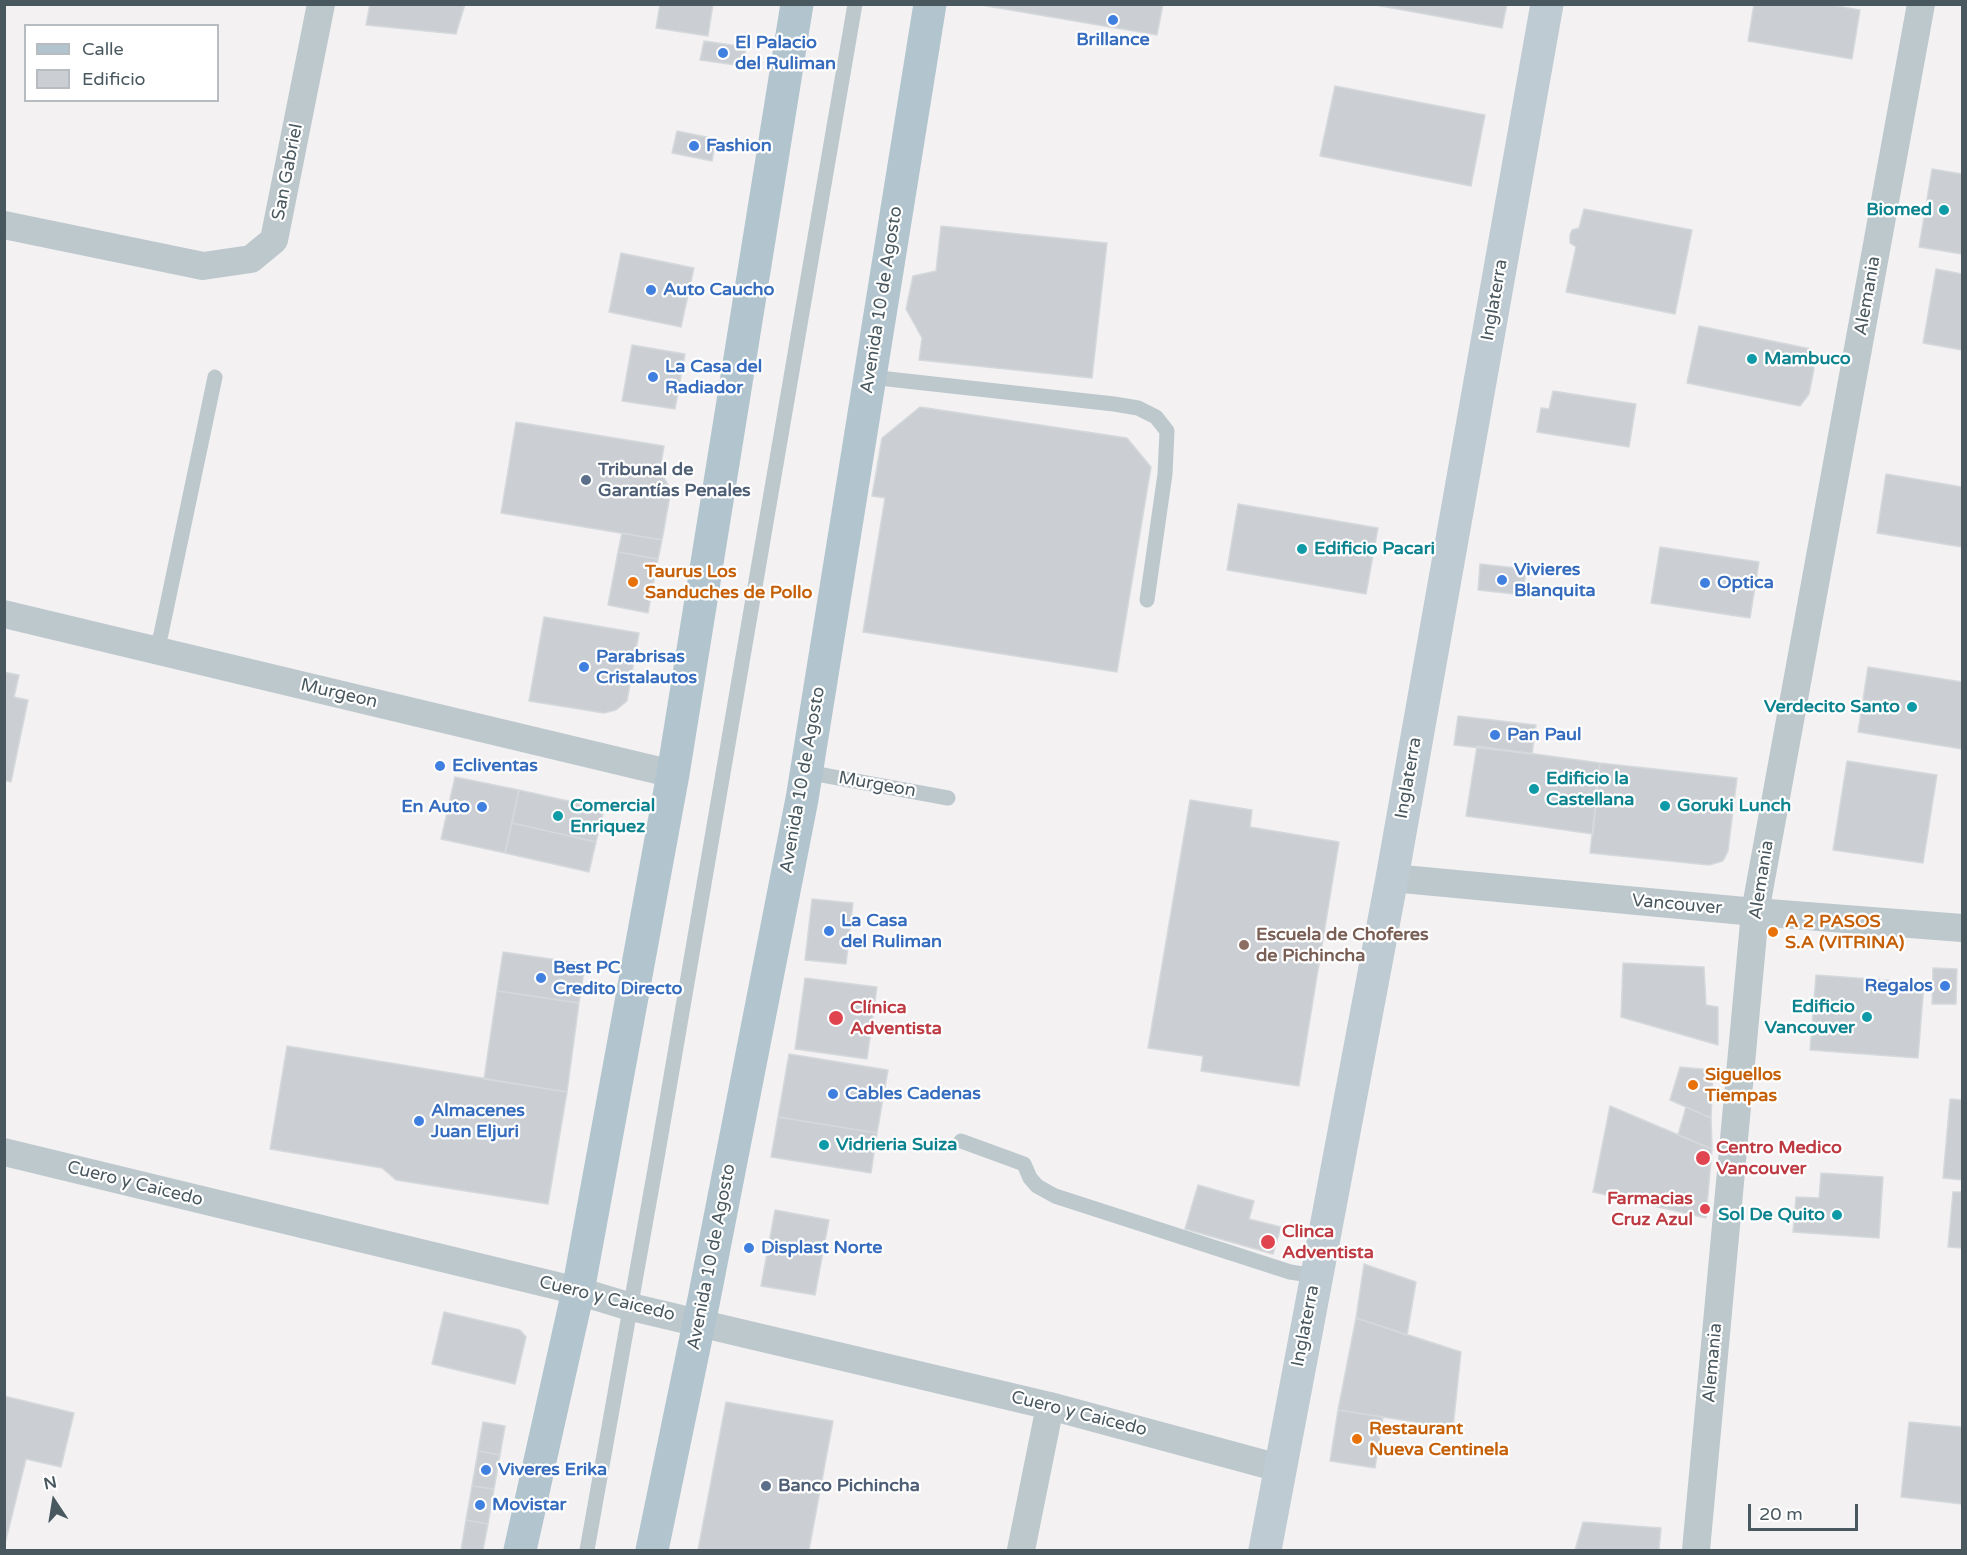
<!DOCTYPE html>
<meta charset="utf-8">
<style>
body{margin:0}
#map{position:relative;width:1967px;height:1555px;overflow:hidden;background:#f3f1f2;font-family:"Varela Round",sans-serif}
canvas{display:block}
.frame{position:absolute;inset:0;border:6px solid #49585f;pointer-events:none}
.legend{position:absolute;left:24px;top:24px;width:195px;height:78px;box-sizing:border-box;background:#fff;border:2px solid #b6bcbf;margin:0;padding:8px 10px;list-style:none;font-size:18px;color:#49585f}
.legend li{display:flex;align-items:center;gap:12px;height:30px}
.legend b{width:30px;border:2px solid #b6bcbf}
.north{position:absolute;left:24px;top:1471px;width:60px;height:60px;-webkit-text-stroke:4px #fff;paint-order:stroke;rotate:348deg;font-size:16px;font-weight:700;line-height:24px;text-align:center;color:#49585f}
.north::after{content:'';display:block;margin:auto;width:21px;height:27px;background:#49585f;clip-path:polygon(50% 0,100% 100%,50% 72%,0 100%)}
.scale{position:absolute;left:1748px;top:1504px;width:110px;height:27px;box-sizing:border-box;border:3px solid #49585f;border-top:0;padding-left:8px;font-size:18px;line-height:21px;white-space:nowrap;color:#49585f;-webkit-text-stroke:4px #fff;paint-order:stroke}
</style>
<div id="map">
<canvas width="1967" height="1555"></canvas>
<div class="frame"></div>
<ul class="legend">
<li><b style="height:8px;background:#b2c5cf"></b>Calle</li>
<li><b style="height:16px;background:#cbcfd3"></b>Edificio</li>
</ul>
<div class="north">N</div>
<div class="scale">20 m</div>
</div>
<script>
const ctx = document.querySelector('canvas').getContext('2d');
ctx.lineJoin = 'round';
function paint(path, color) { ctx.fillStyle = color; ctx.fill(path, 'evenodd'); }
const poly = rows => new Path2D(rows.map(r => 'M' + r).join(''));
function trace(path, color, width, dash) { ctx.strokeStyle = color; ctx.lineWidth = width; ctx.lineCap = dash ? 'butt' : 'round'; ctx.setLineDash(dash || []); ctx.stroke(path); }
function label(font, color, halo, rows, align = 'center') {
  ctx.font = font + ' "Varela Round",sans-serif'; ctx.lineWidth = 4.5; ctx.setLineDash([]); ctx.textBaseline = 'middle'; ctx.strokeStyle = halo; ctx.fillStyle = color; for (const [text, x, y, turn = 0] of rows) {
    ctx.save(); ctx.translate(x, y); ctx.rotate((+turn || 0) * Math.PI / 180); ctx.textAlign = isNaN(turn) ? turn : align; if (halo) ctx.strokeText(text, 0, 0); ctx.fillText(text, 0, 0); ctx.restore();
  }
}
const building = poly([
 [370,4,465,4,456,34,366,25,370,4],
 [660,4,713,4,708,36,656,28,660,4],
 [975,4,1163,4,1157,35,975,4],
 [1370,4,1507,4,1502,28,1370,4],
 [1754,4,1825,4,1860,10,1852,59,1748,41,1754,4],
 [704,41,746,47,743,66,700,60,704,41],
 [1335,86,1485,115,1471,186,1320,156,1335,86],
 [677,131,716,139,712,161,672,153,677,131],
 [1932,169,1962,174,1962,254,1919,247,1932,169],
 [1584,209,1692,230,1675,314,1566,292,1576,247,1570,243,1570,235,1572,230,1579,228,1584,209],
 [941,226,1107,243,1092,378,919,360,922,338,906,309,913,276,936,271,941,226],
 [621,253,694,268,681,327,609,312,621,253],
 [1936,269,1962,274,1962,350,1923,343,1936,269],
 [1699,326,1811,349,1814,369,1809,394,1800,406,1687,383,1699,326],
 [632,345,685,354,675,409,622,401,632,345],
 [1553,391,1636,404,1629,447,1537,432,1541,408,1549,409,1553,391],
 [920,407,1127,438,1151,467,1117,672,863,632,885,498,872,496,882,438,920,407],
 [516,422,664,446,660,471,671,490,662,540,501,513,516,422],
 [1886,474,1962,487,1962,547,1877,533,1886,474],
 [1238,504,1378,528,1366,594,1227,570,1238,504],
 [622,533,662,540,658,559,618,552,622,533],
 [1660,547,1759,562,1750,618,1651,603,1660,547],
 [618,552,658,559,648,613,608,605,618,552],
 [1480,564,1526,569,1523,595,1478,590,1480,564],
 [544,617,639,633,627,701,616,710,604,713,529,701,544,617],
 [1868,667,1962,682,1962,749,1858,732,1868,667],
 [4,672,19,675,14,697,28,700,11,782,4,780,4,672],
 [1458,716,1536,725,1532,754,1454,745,1458,716],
 [1477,746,1600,763,1593,834,1466,816,1477,746],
 [1847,761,1937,775,1923,863,1833,850,1847,761],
 [1600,763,1737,778,1728,851,1723,861,1709,865,1590,853,1600,763],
 [455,777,519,790,505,853,441,839,455,777],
 [519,790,604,809,596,842,512,823,519,790],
 [1190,800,1252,810,1250,827,1339,842,1299,1086,1201,1071,1203,1056,1148,1048,1190,800],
 [512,823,596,842,589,872,505,853,512,823],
 [812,899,853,903,846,964,805,960,812,899],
 [503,952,585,964,579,1003,497,991,503,952],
 [1623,963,1704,967,1706,1005,1718,1007,1718,1045,1621,1017,1623,963],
 [1933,968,1957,969,1956,1004,1932,1004,1933,968],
 [1816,975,1924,983,1918,1058,1810,1050,1816,975],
 [805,978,877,987,867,1059,795,1049,805,978],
 [497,991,579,1003,567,1092,484,1079,497,991],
 [287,1046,567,1092,548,1204,396,1180,382,1168,270,1149,287,1046],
 [789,1054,888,1070,877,1133,778,1117,789,1054],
 [1680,1067,1713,1070,1711,1118,1670,1100,1680,1067],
 [1950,1099,1962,1100,1962,1180,1943,1178,1950,1099],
 [1610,1106,1712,1149,1706,1218,1593,1192,1610,1106],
 [1686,1107,1711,1118,1712,1149,1678,1135,1686,1107],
 [778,1117,877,1133,871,1173,771,1157,778,1117],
 [1821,1173,1883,1177,1879,1238,1793,1232,1796,1197,1819,1198,1821,1173],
 [1198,1185,1254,1201,1249,1219,1281,1227,1273,1254,1185,1229,1198,1185],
 [1953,1192,1962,1192,1962,1248,1948,1247,1953,1192],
 [775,1210,829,1220,815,1295,761,1286,775,1210],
 [1364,1264,1416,1282,1407,1335,1356,1318,1364,1264],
 [444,1312,520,1330,526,1337,515,1384,432,1364,444,1312],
 [1356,1318,1461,1352,1453,1428,1338,1410,1356,1318],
 [4,1396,74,1413,61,1467,26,1459,4,1548,4,1396],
 [726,1402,833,1421,809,1550,698,1550,726,1402],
 [1338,1410,1383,1417,1375,1468,1330,1461,1338,1410],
 [483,1422,505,1426,500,1455,478,1451,483,1422],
 [1909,1422,1962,1427,1962,1504,1901,1497,1909,1422],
 [478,1451,500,1455,494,1489,472,1486,478,1451],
 [472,1486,494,1489,488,1524,466,1520,472,1486],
 [466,1520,488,1524,483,1550,461,1550,466,1520],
 [1583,1522,1661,1528,1659,1550,1575,1550,1583,1522]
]);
const lane = poly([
 [870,377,1114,404,1138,408,1156,417,1167,431,1165,474,1147,600],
 [156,650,161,634,215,377],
 [806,772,948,798],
 [961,1141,1024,1164,1030,1178,1037,1186,1055,1196,1290,1272,1316,1276],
 [587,1550,657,1158,855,4]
]);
const street = poly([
 [4,225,203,266,251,259,274,240,321,4],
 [4,614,673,774],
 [1392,878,1755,912,1962,928],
 [4,1152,578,1291,631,1307,1050,1406,1279,1468],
 [1021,1550,1050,1406],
 [1696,1550,1755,912,1921,4]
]);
const secondary = poly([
 [1265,1550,1392,878,1547,4]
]);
const primary = poly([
 [520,1550,578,1291,673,774,797,4],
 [652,1550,704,1299,802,799,930,4]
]);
const markers = [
 [1113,20,6,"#3f7fe0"],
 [723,53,6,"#3f7fe0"],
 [694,146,6,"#3f7fe0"],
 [1944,210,6,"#0f9aa8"],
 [651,290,6,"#3f7fe0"],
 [1752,359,6,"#0f9aa8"],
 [653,377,6,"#3f7fe0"],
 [586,480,6,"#5c6f8a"],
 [1302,549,6,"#0f9aa8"],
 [1502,580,6,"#3f7fe0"],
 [633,582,6,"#e8710a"],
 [1705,583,6,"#3f7fe0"],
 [584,667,6,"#3f7fe0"],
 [1912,707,6,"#0f9aa8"],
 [1495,735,6,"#3f7fe0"],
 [440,766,6,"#3f7fe0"],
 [1534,789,6,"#0f9aa8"],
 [1665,806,6,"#0f9aa8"],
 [482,807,6,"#3f7fe0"],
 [558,816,6,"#0f9aa8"],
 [829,931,6,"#3f7fe0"],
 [1773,932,6,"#e8710a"],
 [1244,945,6,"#8d6e63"],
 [541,978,6,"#3f7fe0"],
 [1945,986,6,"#3f7fe0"],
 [1867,1017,6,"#0f9aa8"],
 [836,1018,8,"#e0444e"],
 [1693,1085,6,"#e8710a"],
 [833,1094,6,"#3f7fe0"],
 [419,1121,6,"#3f7fe0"],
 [824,1145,6,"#0f9aa8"],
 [1703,1158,8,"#e0444e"],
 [1705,1209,6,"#e0444e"],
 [1837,1215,6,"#0f9aa8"],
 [1268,1242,8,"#e0444e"],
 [749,1248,6,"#3f7fe0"],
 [1357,1439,6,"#e8710a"],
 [486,1470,6,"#3f7fe0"],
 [766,1486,6,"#5c6f8a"],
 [480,1505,6,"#3f7fe0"]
];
const shopNames = [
 ["Brillance",1113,40,"center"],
 ["El Palacio",735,43],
 ["del Ruliman",735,64],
 ["Fashion",706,146],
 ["Auto Caucho",663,290],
 ["La Casa del",665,367],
 ["Radiador",665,388],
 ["Vivieres",1514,570],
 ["Blanquita",1514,591],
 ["Optica",1717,583],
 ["Parabrisas",596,657],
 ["Cristalautos",596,678],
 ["Pan Paul",1507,735],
 ["Ecliventas",452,766],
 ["En Auto",470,807,"right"],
 ["La Casa",841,921],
 ["del Ruliman",841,942],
 ["Best PC",553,968],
 ["Credito Directo",553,989],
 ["Regalos",1933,986,"right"],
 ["Cables Cadenas",845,1094],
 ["Almacenes",431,1111],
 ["Juan Eljuri",431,1132],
 ["Displast Norte",761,1248],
 ["Viveres Erika",498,1470],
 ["Movistar",492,1505]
];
const streetNames = [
 ["San Gabriel",288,172,-79],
 ["Alemania",1868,296,-80],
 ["Avenida 10 de Agosto",882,300,-81],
 ["Inglaterra",1495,300,-80],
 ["Murgeon",339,694,13],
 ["Inglaterra",1409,778,-80],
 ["Avenida 10 de Agosto",803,780,-80],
 ["Murgeon",877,785,10],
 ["Alemania",1762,880,-81],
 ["Vancouver",1677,905,5],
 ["Cuero y Caicedo",135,1184,14],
 ["Avenida 10 de Agosto",712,1257,-79],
 ["Cuero y Caicedo",607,1299,14],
 ["Inglaterra",1306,1326,-79],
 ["Alemania",1713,1363,-85],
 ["Cuero y Caicedo",1079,1414,14]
];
const cultureNames = [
 ["Biomed",1932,210,"right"],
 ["Mambuco",1764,359],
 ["Edificio Pacari",1314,549],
 ["Verdecito Santo",1900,707,"right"],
 ["Edificio la",1546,779],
 ["Castellana",1546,800],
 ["Comercial",570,806],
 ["Enriquez",570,827],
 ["Goruki Lunch",1677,806],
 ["Edificio",1855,1007,"right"],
 ["Vancouver",1855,1028,"right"],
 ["Vidrieria Suiza",836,1145],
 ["Sol De Quito",1825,1215,"right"]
];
const serviceNames = [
 ["Tribunal de",598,470],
 ["Garantías Penales",598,491],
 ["Banco Pichincha",778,1486]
];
const foodNames = [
 ["Taurus Los",645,572],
 ["Sanduches de Pollo",645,593],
 ["A 2 PASOS",1785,922],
 ["S.A (VITRINA)",1785,943],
 ["Siguellos",1705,1075],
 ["Tiempas",1705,1096],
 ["Restaurant",1369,1429],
 ["Nueva Centinela",1369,1450]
];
const educationNames = [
 ["Escuela de Choferes",1256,935],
 ["de Pichincha",1256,956]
];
const healthNames = [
 ["Clínica",850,1008],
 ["Adventista",850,1029],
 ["Centro Medico",1716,1148],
 ["Vancouver",1716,1169],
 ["Farmacias",1693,1199,"right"],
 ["Cruz Azul",1693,1220,"right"],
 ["Clinca",1282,1232],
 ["Adventista",1282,1253]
];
paint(building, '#cbcfd3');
trace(building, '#d5d9dc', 1.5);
trace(lane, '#bdc8cd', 15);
trace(street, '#bdc8cd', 28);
trace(secondary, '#becbd2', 33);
trace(primary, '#b2c5cf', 33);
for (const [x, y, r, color] of markers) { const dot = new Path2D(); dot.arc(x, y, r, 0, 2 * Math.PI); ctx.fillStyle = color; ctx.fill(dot); trace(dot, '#fff', 2); }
label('bold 18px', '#366cbe', '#fff', shopNames, 'left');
label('18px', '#49585f', '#fff', streetNames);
label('bold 18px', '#0d838f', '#fff', cultureNames, 'left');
label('bold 18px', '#4e5e75', '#fff', serviceNames, 'left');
label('bold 18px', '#c56008', '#fff', foodNames, 'left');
label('bold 18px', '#785e54', '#fff', educationNames, 'left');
label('bold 18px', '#be3a42', '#fff', healthNames, 'left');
</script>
